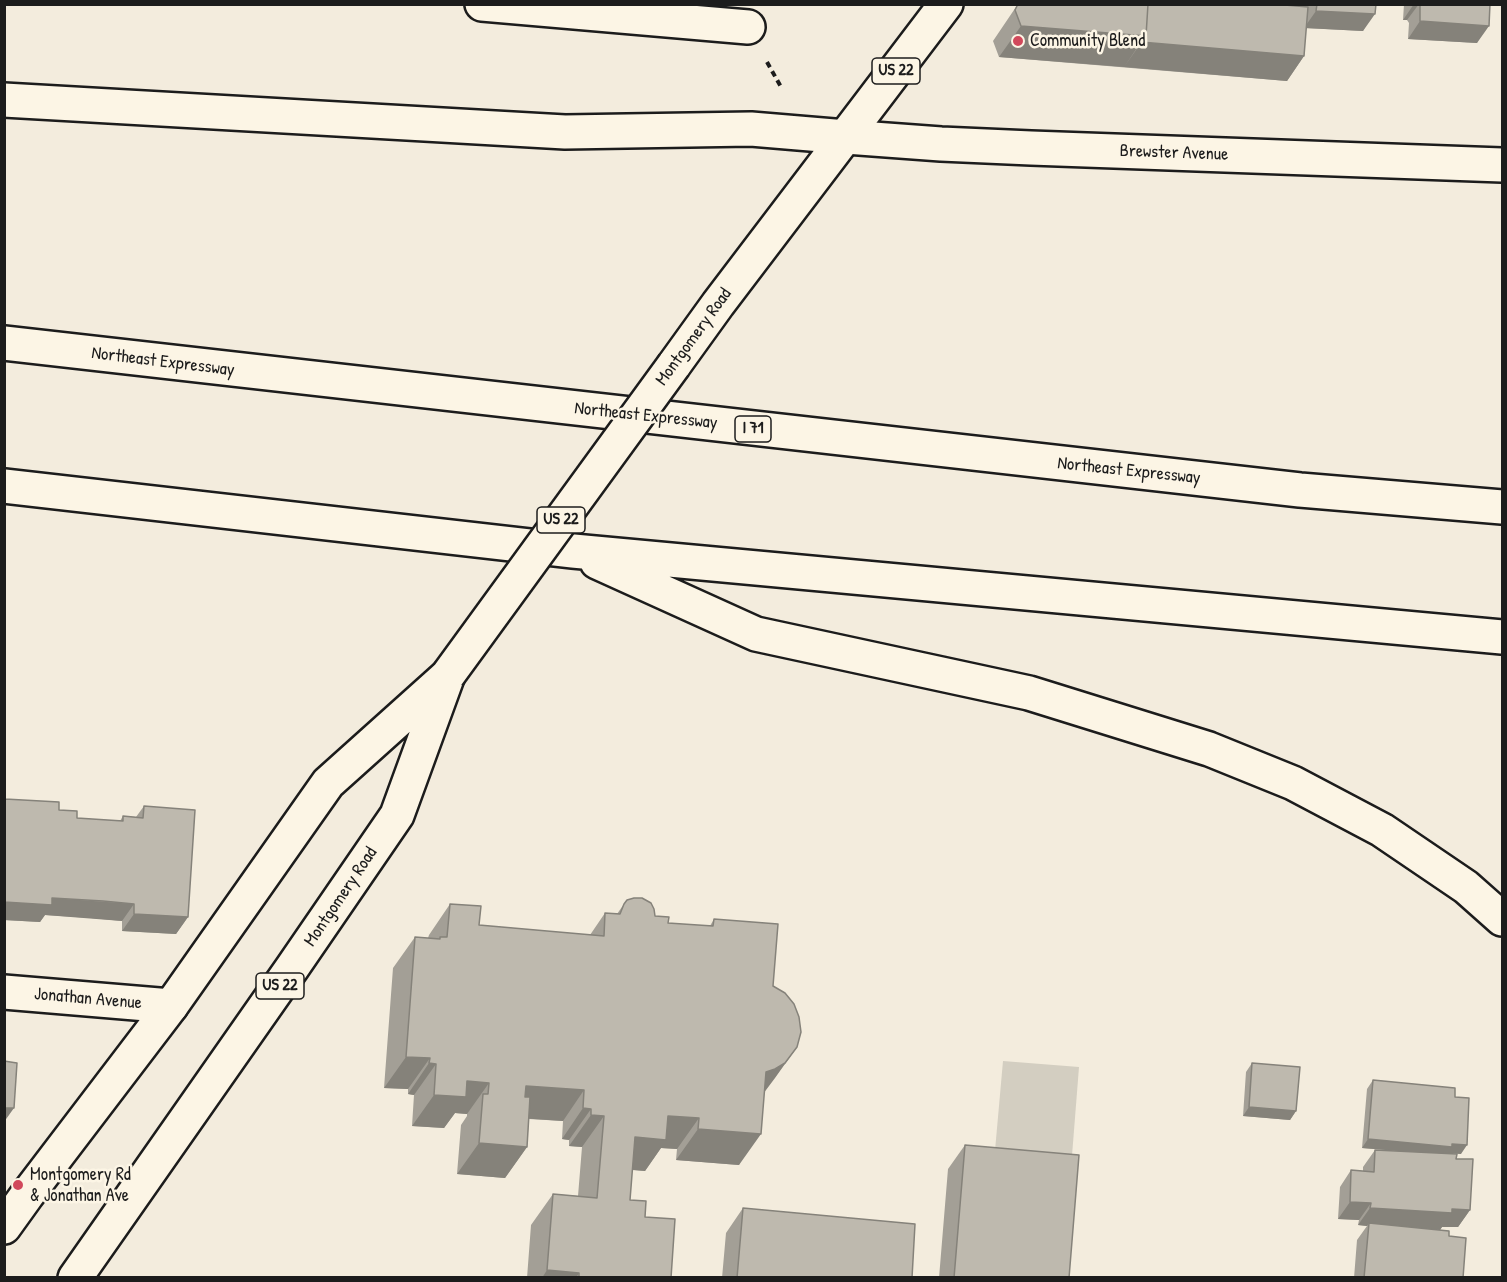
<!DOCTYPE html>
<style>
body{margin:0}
#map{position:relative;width:1507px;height:1282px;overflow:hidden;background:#f3ecdd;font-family:"Patrick Hand",sans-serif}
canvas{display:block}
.frame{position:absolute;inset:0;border:6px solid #1c1c1c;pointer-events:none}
</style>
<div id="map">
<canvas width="1507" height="1282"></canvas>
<div class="frame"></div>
</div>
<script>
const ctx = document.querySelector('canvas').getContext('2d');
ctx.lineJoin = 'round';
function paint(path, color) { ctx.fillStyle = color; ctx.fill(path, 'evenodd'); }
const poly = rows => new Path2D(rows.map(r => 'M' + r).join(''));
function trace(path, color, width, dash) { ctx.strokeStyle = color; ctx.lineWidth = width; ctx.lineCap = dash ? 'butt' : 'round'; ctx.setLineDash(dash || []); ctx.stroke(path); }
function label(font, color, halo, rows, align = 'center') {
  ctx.font = font + ' "Patrick Hand",sans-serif'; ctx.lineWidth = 5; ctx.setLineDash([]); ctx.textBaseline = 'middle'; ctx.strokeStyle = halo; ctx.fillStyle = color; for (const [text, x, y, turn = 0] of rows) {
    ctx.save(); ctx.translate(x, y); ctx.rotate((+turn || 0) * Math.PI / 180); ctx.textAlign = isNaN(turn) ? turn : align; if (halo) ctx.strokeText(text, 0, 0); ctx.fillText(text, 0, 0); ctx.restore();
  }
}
const green = poly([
 [1003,1061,1079,1067,1070,1181,993,1173]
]);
const path = poly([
 [767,62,781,87]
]);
const street = poly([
 [482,4,748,27],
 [846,137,941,144,1031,148,1502,165],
 [4,992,171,1006]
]);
const primary = poly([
 [674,365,718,304,946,4],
 [4,1227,27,1195,171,1006,328,783,445,678],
 [75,1278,292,968,397,815,448,675]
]);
const highway = poly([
 [4,100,565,132,751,129,846,137],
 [4,343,1300,490,1502,507],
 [4,486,573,551,1502,637],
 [597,562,756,634,1029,693,1209,749,1293,783,1382,830,1466,887,1502,919]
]);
const primaryBridge = poly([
 [448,675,674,365]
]);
const wall = poly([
 [1018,4,1306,7,1306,4,1376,4,1363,31,1306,28,1304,56,1287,81,999,57,993,41],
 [1404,4,1490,4,1477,43,1408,39,1409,23,1407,20,1403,20],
 [5,799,59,810,77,818,120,821,123,816,136,817,144,806,188,917,176,934,122,931,122,921,91,918,45,915,40,922,4,920,4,800],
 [450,904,479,925,590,935,605,913,617,914,624,904,655,916,668,923,710,926,714,919,773,986,797,1047,764,1092,739,1165,676,1160,677,1149,661,1148,645,1171,632,1170,630,1200,645,1217,671,1278,527,1278,531,1225,553,1194,578,1196,582,1147,569,1146,569,1140,562,1139,563,1121,529,1119,527,1147,505,1178,457,1174,461,1125,467,1116,467,1114,455,1113,444,1128,412,1126,414,1095,408,1094,408,1089,384,1088,393,968,415,937,428,938,429,935],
 [1252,1063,1296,1111,1290,1120,1243,1116,1246,1072],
 [1373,1080,1455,1097,1461,1154,1448,1153,1447,1154,1456,1159,1470,1210,1458,1227,1442,1227,1440,1230,1449,1236,1463,1278,1354,1278,1357,1240,1367,1226,1358,1225,1359,1220,1338,1219,1340,1187,1351,1170,1363,1171,1363,1167,1375,1150,1398,1151,1362,1148,1367,1089],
 [965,1145,1069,1278,939,1278,948,1169],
 [743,1208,912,1278,722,1278,726,1233]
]);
const shadedWall = poly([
 [1414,4,1419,4,1407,20,1403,20],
 [1316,11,1375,14,1363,31,1304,28],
 [1420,21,1489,26,1477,43,1408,39],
 [1021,26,1146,36,1124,67,999,57],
 [1141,42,1304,56,1287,81,1124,67],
 [52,898,134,904,122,921,45,915,40,922,4,920,4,902],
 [134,914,188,917,176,934,122,931],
 [797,1047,775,1078,763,1094,766,1072],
 [406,1057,430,1058,408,1089,384,1088],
 [429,1063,436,1064,414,1095,408,1094],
 [467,1081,489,1083,467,1114,455,1113,444,1128,412,1126,434,1095],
 [526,1086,584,1090,563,1121,504,1117],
 [1249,1107,1296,1111,1290,1120,1243,1116],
 [4,1108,14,1108,4,1122],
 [583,1108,591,1109,569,1140,562,1139],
 [591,1115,604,1116,582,1147,569,1146],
 [668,1116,699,1118,677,1149,661,1148,645,1171,613,1168,635,1137],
 [698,1129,761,1134,739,1165,676,1160],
 [1368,1139,1452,1144,1467,1145,1461,1154,1448,1153,1446,1155,1362,1148],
 [479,1143,527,1147,505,1178,457,1174],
 [1350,1202,1371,1203,1359,1220,1338,1219],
 [1370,1208,1452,1209,1470,1210,1458,1227,1442,1227,1440,1230,1369,1223,1367,1226,1358,1225],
 [547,1270,579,1273,576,1278,542,1278]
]);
const building = poly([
 [1018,4,1148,4,1146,36,1021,26,1015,10,1018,4],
 [1148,4,1273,4,1308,7,1304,56,1141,42,1146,36,1148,4],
 [1317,4,1376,4,1375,14,1316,11,1317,4],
 [1420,4,1490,4,1489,26,1420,21,1420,4],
 [5,799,59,802,59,810,77,811,77,818,123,821,123,816,143,818,144,806,195,810,188,917,134,914,134,904,103,901,52,898,52,905,4,902,4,812,5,799],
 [634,898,642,898,651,903,654,909,655,916,669,917,668,923,713,926,714,919,778,924,773,986,785,993,794,1004,799,1017,801,1032,797,1047,785,1063,775,1069,766,1072,761,1134,698,1129,699,1118,668,1116,666,1140,635,1137,630,1200,646,1201,645,1217,675,1219,671,1278,579,1278,579,1273,547,1270,553,1194,597,1198,604,1116,591,1115,591,1109,583,1108,584,1090,526,1086,525,1097,530,1097,527,1147,479,1143,483,1094,488,1094,489,1083,467,1081,466,1097,434,1095,436,1064,429,1063,430,1058,406,1057,415,937,440,939,440,937,447,937,450,904,481,906,479,925,604,936,605,913,620,914,624,904,627,900,634,898],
 [4,1061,17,1063,14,1108,4,1108,4,1061],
 [1252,1063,1300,1067,1296,1111,1249,1107,1252,1063],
 [1373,1080,1455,1088,1455,1097,1469,1098,1467,1145,1452,1144,1452,1147,1368,1139,1373,1080],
 [965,1145,1079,1155,1069,1278,954,1278,965,1145],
 [1375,1150,1457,1154,1456,1159,1473,1159,1470,1210,1452,1209,1452,1213,1370,1208,1371,1203,1350,1202,1351,1170,1374,1172,1375,1150],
 [743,1208,915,1224,912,1278,737,1278,743,1208],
 [1369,1223,1449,1231,1449,1236,1466,1238,1463,1278,1364,1278,1369,1223]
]);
const markers = [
 [1018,41,6,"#d1495b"],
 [18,1185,6,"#d1495b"]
];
const shields = [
 [896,71,48],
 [753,429,36],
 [561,520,48],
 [280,986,48]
];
const shieldNames = [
 ["US 22",896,71],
 ["I 71",753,429],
 ["US 22",561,520],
 ["US 22",280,986]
];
const poiNames = [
 ["Community Blend",1030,41],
 ["Montgomery Rd",30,1175],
 ["& Jonathan Ave",30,1196]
];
const streetNames = [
 ["Brewster Avenue",1174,153,2],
 ["Montgomery Road",694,337,-54],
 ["Northeast Expressway",163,362,7],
 ["Northeast Expressway",646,416,6],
 ["Northeast Expressway",1129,471,6],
 ["Montgomery Road",341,897,-56],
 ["Jonathan Avenue",88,999,5]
];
paint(green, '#d3cec1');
trace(street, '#1c1c1c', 38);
trace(primary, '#1c1c1c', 38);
trace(highway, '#1c1c1c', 38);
trace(path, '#1c1c1c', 4, [6, 4.5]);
trace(street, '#fcf5e5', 33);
trace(primary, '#fcf5e5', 33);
trace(highway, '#fcf5e5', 33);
trace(primaryBridge, '#1c1c1c', 38, []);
trace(primaryBridge, '#fcf5e5', 33);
paint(wall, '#a39f96');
paint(shadedWall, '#85827a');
paint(building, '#beb9ae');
trace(building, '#85827a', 1.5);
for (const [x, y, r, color] of markers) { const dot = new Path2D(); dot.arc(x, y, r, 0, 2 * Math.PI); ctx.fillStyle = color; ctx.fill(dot); trace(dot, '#fcf5e5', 2); }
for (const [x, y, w] of shields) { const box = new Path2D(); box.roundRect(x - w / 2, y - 13, w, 26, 4.5); ctx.fillStyle = '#fcf5e5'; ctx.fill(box); trace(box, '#1c1c1c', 1.5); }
label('bold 16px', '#1c1c1c', null, shieldNames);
label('18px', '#1c1c1c', '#fcf5e5', poiNames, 'left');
label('18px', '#1c1c1c', '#fcf5e5', streetNames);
</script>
